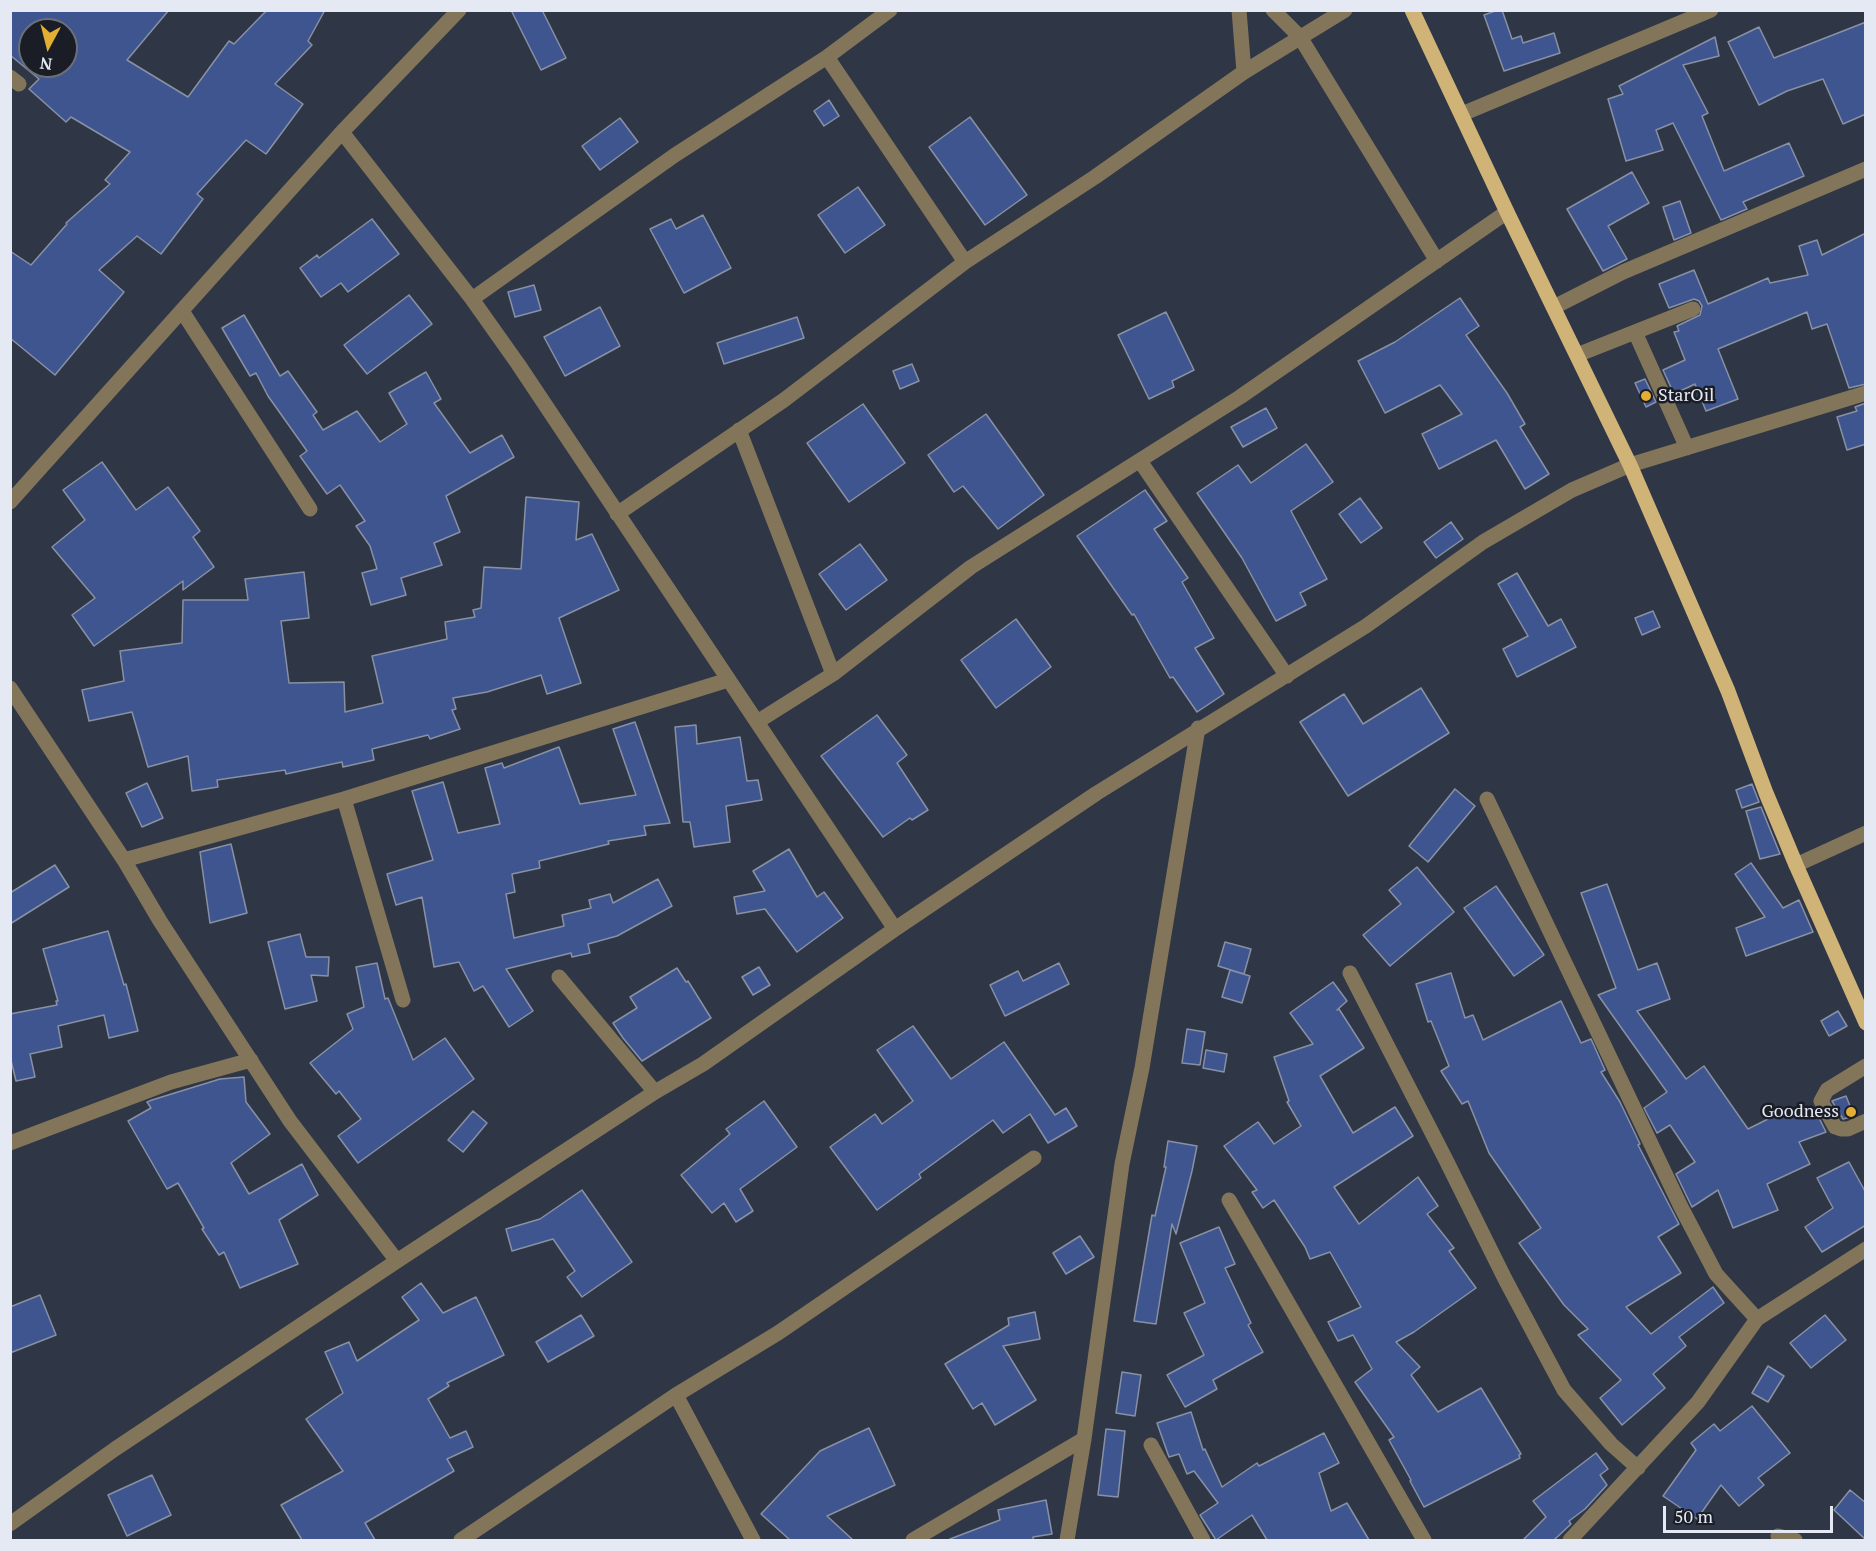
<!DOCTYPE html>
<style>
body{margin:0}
#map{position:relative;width:1876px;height:1551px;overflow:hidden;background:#2f3646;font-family:"PT Serif",serif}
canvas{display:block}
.frame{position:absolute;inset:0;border:12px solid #e4e9f4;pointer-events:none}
.north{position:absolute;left:18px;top:18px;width:60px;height:60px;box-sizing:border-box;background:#1a1d25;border:2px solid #6b6f78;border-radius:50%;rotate:187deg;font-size:16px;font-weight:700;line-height:24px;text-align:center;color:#e4e9f4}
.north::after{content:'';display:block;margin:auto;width:21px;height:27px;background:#e2ae34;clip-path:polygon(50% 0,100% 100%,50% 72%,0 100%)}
.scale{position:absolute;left:1663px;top:1506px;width:170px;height:27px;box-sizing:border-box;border:3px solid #e4e9f4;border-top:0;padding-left:8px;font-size:18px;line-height:21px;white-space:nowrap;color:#e4e9f4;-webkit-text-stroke:4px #1a1d25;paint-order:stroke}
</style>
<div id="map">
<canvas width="1876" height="1551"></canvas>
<div class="frame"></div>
<div class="north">N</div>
<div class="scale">50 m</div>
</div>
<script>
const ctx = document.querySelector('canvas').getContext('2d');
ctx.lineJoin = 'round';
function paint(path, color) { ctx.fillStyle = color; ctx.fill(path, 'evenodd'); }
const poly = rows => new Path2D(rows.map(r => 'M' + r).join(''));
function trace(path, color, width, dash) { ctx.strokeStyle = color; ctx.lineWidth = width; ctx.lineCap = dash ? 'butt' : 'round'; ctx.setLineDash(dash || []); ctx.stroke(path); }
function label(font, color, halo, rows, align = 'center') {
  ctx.font = font + ' "PT Serif",serif'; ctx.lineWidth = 5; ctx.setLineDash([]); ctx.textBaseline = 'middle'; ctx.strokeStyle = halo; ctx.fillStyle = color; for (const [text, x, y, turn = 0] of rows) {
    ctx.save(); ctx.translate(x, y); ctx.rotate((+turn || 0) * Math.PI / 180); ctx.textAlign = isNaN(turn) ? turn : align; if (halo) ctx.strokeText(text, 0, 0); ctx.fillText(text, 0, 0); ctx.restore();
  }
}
const building = poly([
 [10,10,169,10,127,60,188,97,229,41,234,44,267,10,325,10,308,41,312,45,275,84,303,104,266,154,246,140,197,194,203,199,161,254,137,236,99,270,124,292,55,375,10,338,10,251,31,265,67,224,66,223,110,184,105,180,130,152,71,117,66,122,29,89,39,79,10,55,10,10],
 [30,30,66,30,66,66,30,66,30,30],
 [511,10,542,10,566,58,541,70,511,10],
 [1498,10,1502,10,1512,39,1521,36,1523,43,1554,33,1560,53,1504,71,1484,15,1498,10],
 [1866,22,1866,114,1843,124,1823,79,1787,91,1759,105,1728,42,1759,27,1774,58,1866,22],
 [1715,37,1719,56,1683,65,1708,113,1702,116,1724,171,1789,143,1804,176,1743,202,1747,209,1721,220,1673,123,1656,130,1663,150,1626,161,1608,99,1623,94,1619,86,1715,37],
 [829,100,839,116,824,126,814,111,829,100],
 [970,117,1027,195,985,225,929,147,970,117],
 [620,118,638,142,600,170,582,146,620,118],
 [1632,172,1649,203,1608,226,1627,259,1603,271,1567,209,1632,172],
 [858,187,885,225,845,253,818,215,858,187],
 [1680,201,1691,233,1674,240,1663,207,1680,201],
 [703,215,731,268,684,293,650,229,671,219,676,229,703,215],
 [372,219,399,254,348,292,341,283,321,297,300,268,317,255,319,258,372,219],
 [1866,233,1866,384,1849,388,1827,324,1812,329,1807,312,1718,349,1738,399,1706,411,1695,384,1674,394,1663,370,1685,360,1674,332,1679,331,1677,326,1700,315,1702,306,1699,301,1694,299,1669,308,1659,284,1694,270,1708,304,1768,278,1770,283,1808,275,1799,246,1817,240,1822,255,1866,233],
 [534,285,541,310,515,317,508,292,534,285],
 [409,295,432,324,367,374,344,345,409,295],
 [1460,298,1479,326,1466,335,1507,393,1525,424,1520,427,1549,474,1525,489,1496,440,1439,469,1422,434,1462,414,1440,385,1385,413,1358,361,1395,342,1460,298],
 [600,307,620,346,565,376,544,337,600,307],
 [1166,312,1194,370,1172,381,1174,387,1149,399,1118,335,1166,312],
 [244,315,280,376,288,371,317,412,313,415,323,430,357,411,380,442,407,424,389,393,426,372,441,399,434,403,470,453,502,435,514,457,446,496,460,532,434,543,442,565,401,578,406,595,371,605,362,573,377,569,370,546,356,526,365,521,340,485,327,494,300,456,307,451,268,396,256,373,250,376,222,328,244,315],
 [797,317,804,338,724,364,717,343,797,317],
 [912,364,919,381,900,389,893,371,912,364],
 [1645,379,1656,402,1646,407,1635,383,1645,379],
 [1866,403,1866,444,1847,450,1837,417,1857,411,1855,407,1866,403],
 [863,404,905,463,849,502,807,443,863,404],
 [1266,408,1277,428,1243,447,1231,427,1266,408],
 [986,414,1044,495,998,529,963,486,954,492,928,455,986,414],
 [1306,444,1333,482,1291,511,1327,579,1300,593,1306,605,1276,621,1242,558,1197,493,1238,465,1251,483,1306,444],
 [102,462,136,510,168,487,200,531,193,537,214,567,183,590,183,581,94,646,72,615,95,598,52,547,85,520,63,490,102,462],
 [1145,490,1167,521,1154,529,1188,578,1182,582,1214,638,1195,648,1224,694,1197,712,1173,677,1170,678,1134,614,1132,615,1077,536,1145,490],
 [526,497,579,502,576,540,592,534,619,590,559,618,581,683,547,694,541,675,487,692,453,698,456,709,452,710,460,729,430,739,428,735,372,749,374,760,343,767,342,762,286,774,285,770,217,780,218,787,192,791,188,756,148,767,132,712,89,721,82,690,124,681,120,651,182,643,183,600,248,600,245,579,304,572,309,618,281,621,289,683,344,682,345,712,383,703,372,656,447,639,445,622,475,617,473,610,481,608,484,567,521,569,526,497],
 [1360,498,1382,528,1361,543,1339,514,1360,498],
 [1451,522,1463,539,1436,558,1424,542,1451,522],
 [860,544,887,580,846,610,819,574,860,544],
 [1517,573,1548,626,1561,619,1576,647,1517,677,1503,649,1528,636,1498,584,1517,573],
 [1653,611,1660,627,1642,635,1635,618,1653,611],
 [1016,619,1051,667,996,708,961,660,1016,619],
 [1421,688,1449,733,1348,796,1300,722,1344,694,1363,724,1421,688],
 [877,715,907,755,897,763,928,810,912,820,910,818,883,837,821,756,877,715],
 [635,722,670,823,644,826,646,835,608,841,609,844,539,861,540,868,512,874,515,892,506,894,514,938,564,926,562,915,591,908,589,900,610,894,613,903,658,879,672,906,617,936,588,944,590,953,572,957,571,953,506,969,533,1011,509,1027,483,986,474,991,459,962,434,967,422,897,396,905,387,874,433,860,412,791,443,782,458,833,500,824,485,768,502,763,504,768,559,747,580,804,636,795,613,729,635,722],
 [696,725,697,744,740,737,747,781,758,780,762,800,726,806,730,842,694,847,690,822,683,822,675,727,696,725],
 [147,783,163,818,142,827,126,793,147,783],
 [1752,784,1759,802,1742,808,1736,790,1752,784],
 [1455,789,1475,806,1428,862,1409,846,1455,789],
 [1761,807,1780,854,1760,859,1746,811,1761,807],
 [231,844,247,913,210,923,200,852,231,844],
 [789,849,817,897,824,892,843,918,797,952,765,909,737,914,734,897,765,891,753,871,789,849],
 [1751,863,1783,908,1799,900,1813,932,1746,956,1736,928,1765,917,1735,874,1751,863],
 [55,865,69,887,10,924,10,893,55,865],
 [1417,867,1454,912,1390,966,1363,935,1401,904,1389,890,1417,867],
 [1607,884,1638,970,1657,963,1670,999,1637,1011,1686,1079,1704,1066,1748,1129,1784,1111,1788,1119,1814,1108,1826,1132,1799,1142,1810,1164,1767,1184,1778,1210,1733,1228,1718,1190,1692,1207,1690,1203,1676,1174,1695,1162,1670,1125,1657,1133,1644,1108,1667,1092,1598,995,1616,988,1581,893,1607,884],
 [1496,886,1544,955,1514,976,1464,908,1496,886],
 [108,931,124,985,126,984,138,1031,109,1038,104,1015,58,1026,62,1047,30,1054,35,1077,16,1081,10,1056,10,1014,57,1005,56,1001,58,1001,43,949,108,931],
 [300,934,306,957,329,957,328,976,311,975,317,1001,285,1009,268,942,300,934],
 [1225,942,1251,949,1244,974,1218,966,1225,942],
 [377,963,385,999,388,998,413,1060,445,1038,474,1079,358,1163,338,1136,361,1119,339,1091,336,1094,310,1063,353,1029,347,1014,364,1007,356,967,377,963],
 [1059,963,1069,984,1005,1016,990,985,1018,971,1023,981,1059,963],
 [759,967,770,985,753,995,742,977,759,967],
 [677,968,686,982,688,981,711,1018,642,1061,623,1038,613,1023,637,1008,630,997,677,968],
 [1230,970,1250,976,1242,1003,1222,997,1230,970],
 [1451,973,1465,1018,1473,1015,1483,1040,1561,1001,1581,1043,1591,1039,1605,1070,1601,1072,1620,1102,1640,1144,1638,1145,1679,1224,1658,1237,1681,1273,1626,1307,1651,1334,1713,1287,1724,1303,1679,1337,1686,1346,1653,1374,1665,1388,1622,1425,1600,1398,1621,1380,1578,1335,1588,1329,1564,1305,1519,1243,1541,1228,1489,1153,1468,1101,1462,1104,1441,1071,1449,1066,1431,1021,1428,1022,1416,984,1451,973],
 [1333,982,1347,1001,1337,1010,1339,1009,1364,1048,1320,1076,1353,1133,1395,1107,1413,1136,1334,1187,1359,1224,1418,1177,1438,1206,1427,1214,1454,1248,1449,1251,1476,1288,1414,1332,1396,1342,1420,1367,1411,1375,1438,1412,1481,1388,1521,1454,1519,1455,1520,1458,1424,1507,1410,1481,1411,1480,1389,1440,1394,1437,1355,1382,1372,1369,1353,1335,1338,1341,1328,1322,1361,1307,1330,1252,1310,1259,1305,1247,1274,1200,1263,1208,1252,1192,1257,1190,1224,1146,1258,1122,1274,1144,1301,1126,1287,1102,1289,1101,1274,1057,1313,1044,1290,1013,1333,982],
 [1838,1011,1847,1026,1829,1036,1821,1021,1838,1011],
 [913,1026,951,1079,1004,1042,1055,1115,1066,1108,1077,1126,1048,1143,1030,1114,1003,1133,993,1120,919,1174,921,1178,877,1210,830,1147,875,1114,882,1124,913,1101,877,1050,913,1026],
 [1187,1029,1205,1032,1200,1065,1182,1063,1187,1029],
 [1206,1050,1227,1054,1224,1072,1203,1068,1206,1050],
 [244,1077,246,1102,270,1134,231,1163,249,1194,302,1164,318,1195,279,1220,298,1264,240,1288,224,1252,219,1255,202,1229,204,1228,178,1183,167,1189,128,1121,151,1108,147,1102,152,1100,220,1079,244,1077],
 [1846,1096,1854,1116,1843,1119,1832,1101,1846,1096],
 [764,1101,797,1147,740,1189,753,1211,736,1222,724,1203,712,1213,681,1175,730,1134,726,1129,764,1101],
 [473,1111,487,1123,463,1152,448,1140,473,1111],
 [1168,1141,1197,1146,1192,1171,1176,1234,1172,1224,1156,1324,1134,1321,1152,1215,1155,1216,1166,1167,1164,1167,1168,1141],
 [1849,1162,1866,1193,1866,1225,1822,1252,1805,1227,1833,1208,1817,1178,1849,1162],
 [582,1190,632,1262,582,1297,567,1277,575,1271,553,1239,512,1251,506,1229,540,1219,582,1190],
 [1219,1227,1235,1264,1225,1268,1251,1323,1248,1325,1263,1352,1213,1380,1217,1389,1185,1407,1167,1375,1204,1355,1184,1313,1205,1303,1180,1243,1219,1227],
 [1080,1236,1094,1257,1066,1274,1053,1253,1080,1236],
 [421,1283,443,1313,476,1297,504,1355,447,1383,449,1386,428,1399,450,1438,466,1431,473,1447,447,1459,454,1471,365,1523,375,1540,302,1540,281,1505,343,1471,306,1419,343,1393,325,1352,349,1342,357,1361,419,1320,402,1297,421,1283],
 [40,1295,56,1335,10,1353,10,1307,40,1295],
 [1035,1312,1040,1339,1003,1346,1036,1400,995,1425,982,1403,973,1409,945,1364,1009,1325,1008,1318,1035,1312],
 [581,1315,594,1336,548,1362,536,1342,581,1315],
 [1825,1315,1846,1340,1811,1368,1790,1343,1825,1315],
 [1768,1366,1784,1376,1768,1402,1752,1393,1768,1366],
 [1122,1372,1141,1375,1135,1416,1116,1413,1122,1372],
 [1752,1406,1790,1453,1758,1478,1764,1485,1739,1506,1721,1485,1697,1519,1663,1496,1696,1450,1691,1443,1714,1424,1720,1431,1752,1406],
 [1191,1412,1203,1450,1205,1449,1222,1487,1257,1463,1259,1466,1324,1433,1339,1463,1319,1473,1331,1511,1347,1503,1369,1540,1267,1540,1252,1515,1216,1540,1200,1515,1218,1503,1194,1471,1187,1474,1179,1454,1169,1457,1157,1423,1191,1412],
 [869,1428,895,1485,827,1516,853,1540,790,1540,761,1514,820,1451,869,1428],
 [1106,1429,1125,1431,1118,1497,1098,1495,1106,1429],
 [1596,1453,1608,1469,1600,1475,1607,1485,1585,1509,1569,1521,1571,1524,1554,1540,1523,1540,1546,1517,1533,1501,1596,1453],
 [152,1475,171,1515,127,1536,108,1495,152,1475],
 [1850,1490,1866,1503,1866,1540,1834,1510,1850,1490],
 [1046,1500,1052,1534,1033,1537,1033,1540,950,1540,950,1539,1000,1520,998,1510,1046,1500]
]);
const minor = poly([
 [1239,10,1244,72],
 [1273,10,1300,37,1437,261],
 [827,57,965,262],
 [10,77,19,84],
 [1462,114,1711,10],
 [342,132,472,299,518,364,895,929],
 [472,299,675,155,827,57,890,10],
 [1554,307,1623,272,1866,169],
 [182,311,310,509],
 [1635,332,1687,448],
 [1577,355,1693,309],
 [739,430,833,674],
 [1140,461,1287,676],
 [10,502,342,132,459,10],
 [617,514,784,400,965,262,1095,177,1244,72,1345,10],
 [10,688,124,860,160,921,290,1121,397,1261],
 [757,722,833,674,971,567,1240,397,1507,212],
 [344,799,403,1000],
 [1487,799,1681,1207,1716,1274,1757,1319],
 [124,860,344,799,728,680],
 [1796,865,1866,833],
 [1350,973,1446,1160,1505,1279,1564,1390,1611,1444,1638,1468],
 [559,977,655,1092],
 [1866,1066,1827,1090,1821,1101,1835,1127,1841,1129,1848,1129,1866,1121],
 [10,1143,171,1082,251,1060],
 [1229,1200,1424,1540],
 [676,1395,753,1540],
 [1151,1445,1203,1540],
 [10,1524,115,1449,397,1261,655,1092,703,1064,895,929,1097,793,1366,626,1483,542,1572,490,1630,465,1866,393],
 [1778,1536,1795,1540],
 [461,1540,676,1395,778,1333,1034,1158],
 [913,1540,1084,1439],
 [1067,1540,1084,1439,1122,1164,1142,1068,1198,728],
 [1570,1540,1698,1402,1757,1319,1866,1249]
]);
const major = poly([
 [1412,10,1507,212,1630,465,1728,691,1766,793,1796,865,1866,1023]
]);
const markers = [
 [1646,396,6,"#e2ae34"],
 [1851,1112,6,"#e2ae34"]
];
const poiNames = [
 ["StarOil",1658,396],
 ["Goodness",1839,1112,"right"]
];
paint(building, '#3f5590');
trace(building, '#8891a4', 1.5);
trace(minor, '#837559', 15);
trace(major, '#d0b377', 15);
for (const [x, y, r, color] of markers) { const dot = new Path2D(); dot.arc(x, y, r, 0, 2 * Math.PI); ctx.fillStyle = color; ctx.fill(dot); trace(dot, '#1a1d25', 2); }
label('18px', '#e4e9f4', '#1a1d25', poiNames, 'left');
</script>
